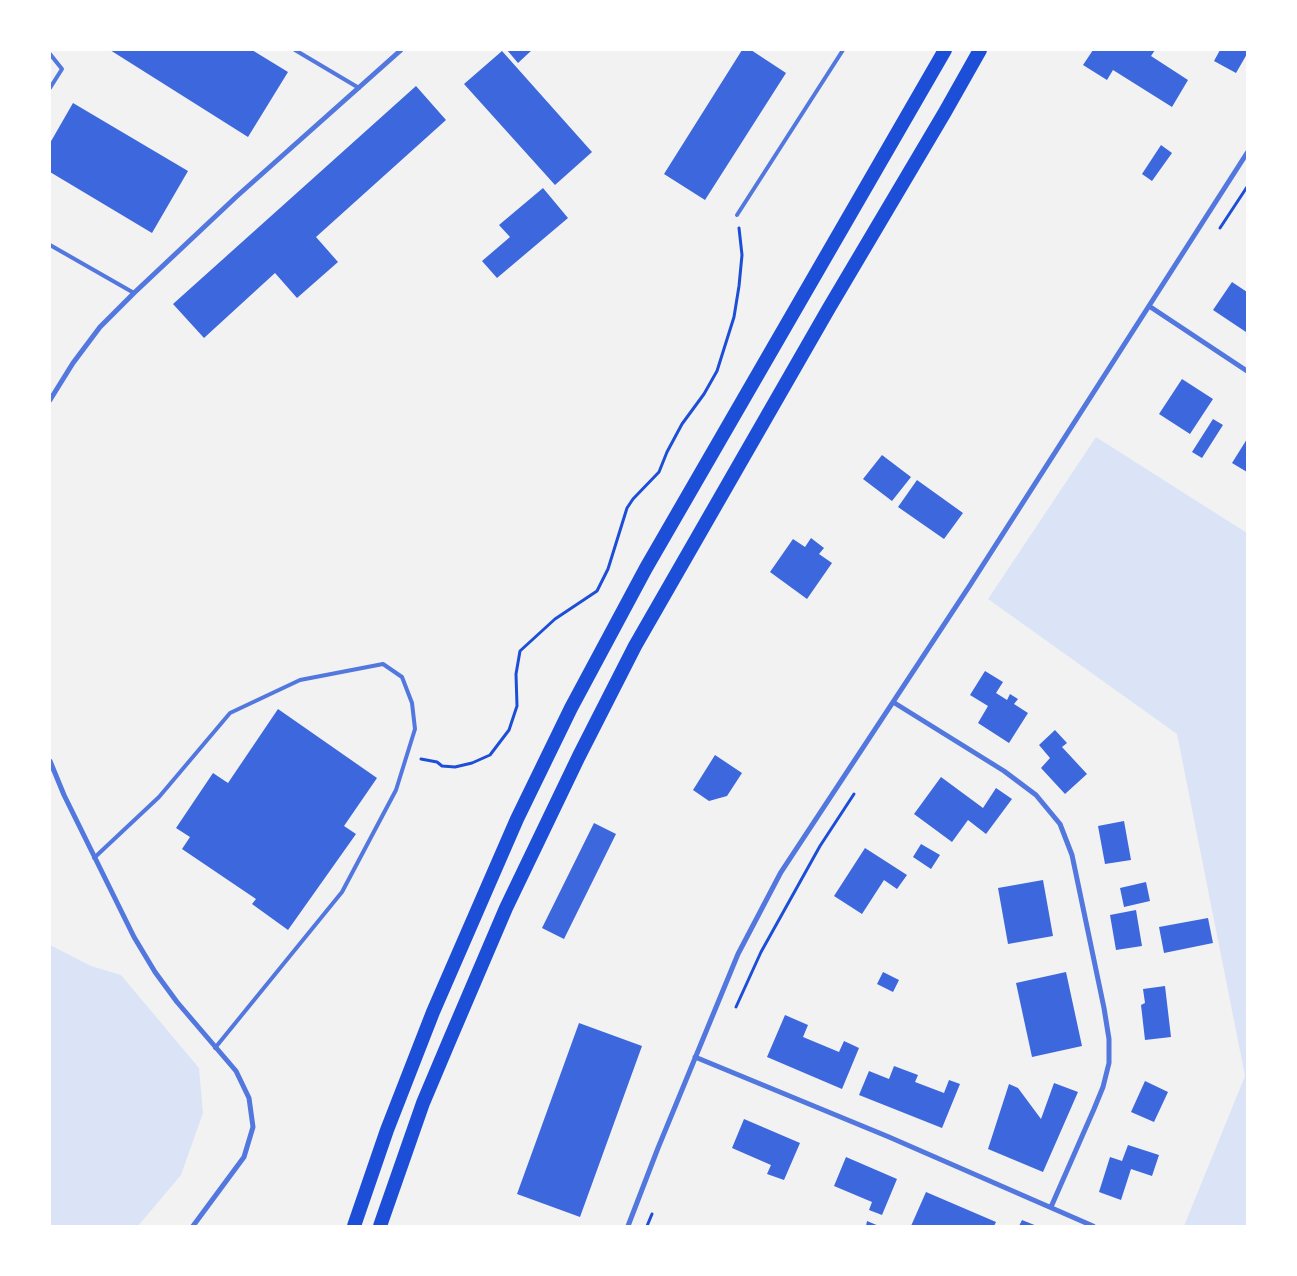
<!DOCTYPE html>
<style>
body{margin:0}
#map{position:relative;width:1297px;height:1276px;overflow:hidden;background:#f2f2f2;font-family:Inter,sans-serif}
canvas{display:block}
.frame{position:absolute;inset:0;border:51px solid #fff;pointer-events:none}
</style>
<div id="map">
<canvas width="1297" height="1276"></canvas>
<div class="frame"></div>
</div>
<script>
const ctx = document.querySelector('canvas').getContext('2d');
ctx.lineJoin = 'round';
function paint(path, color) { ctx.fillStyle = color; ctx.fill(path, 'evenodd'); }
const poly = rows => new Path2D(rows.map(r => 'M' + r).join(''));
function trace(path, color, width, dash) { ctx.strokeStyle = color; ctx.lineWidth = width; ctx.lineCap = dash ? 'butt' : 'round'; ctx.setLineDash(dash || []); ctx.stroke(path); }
const green = poly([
 [1096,437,1247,533,1247,1226,1184,1226,1245,1076,1177,734,988,599],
 [50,945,91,966,121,975,199,1068,203,1113,181,1175,138,1226,50,1226]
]);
const building = poly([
 [110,50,252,50,288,72,248,137],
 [507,50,532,50,518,63],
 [742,50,751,50,786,73,705,200,664,174],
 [1093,50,1155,50,1151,56,1188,80,1172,107,1113,70,1107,80,1083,65],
 [1220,50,1247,50,1247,54,1236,73,1214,61],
 [502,51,592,152,555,185,464,84],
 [416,86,446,120,316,237,338,262,297,298,275,273,204,338,173,304],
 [73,103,188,171,152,233,50,172,50,143],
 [1161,145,1172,153,1152,181,1142,174],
 [543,188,568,218,497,278,482,261,510,237,499,225],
 [1232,282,1247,292,1246,332,1213,310],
 [1182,379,1213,399,1190,434,1159,414],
 [1213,419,1223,425,1202,458,1192,452],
 [1247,439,1247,472,1232,463],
 [882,455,911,477,892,501,863,479],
 [917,480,963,513,944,539,898,507],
 [811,538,824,548,819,554,832,563,807,599,770,572,793,539,805,547],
 [985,671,1003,682,996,693,1007,700,1010,694,1018,699,1014,704,1028,713,1009,743,978,723,988,706,970,695],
 [278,709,377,778,344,826,356,834,288,930,252,904,256,899,182,849,190,837,176,828,213,773,228,783],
 [1055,730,1067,743,1062,747,1087,774,1065,794,1041,768,1050,758,1039,745],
 [715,755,742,773,727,796,709,801,693,790],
 [941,777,983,808,996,788,1012,799,986,834,968,820,952,842,914,814],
 [1124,821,1131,860,1105,864,1098,826],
 [594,823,616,834,564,939,542,928],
 [921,844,940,855,931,869,913,857],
 [865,848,907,875,897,889,884,880,862,914,834,896],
 [1043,880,1053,936,1008,944,998,888],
 [1146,882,1150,901,1124,907,1120,888],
 [1136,910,1142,946,1116,950,1110,915],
 [1208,918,1213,943,1164,953,1159,927],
 [883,972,899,980,893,992,877,984],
 [1066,972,1082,1046,1032,1057,1016,983],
 [1165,986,1171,1037,1145,1040,1141,1005,1145,1003,1143,989],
 [785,1015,808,1025,803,1037,839,1052,844,1041,859,1048,842,1089,767,1057],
 [579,1023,642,1046,580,1217,517,1194],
 [894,1066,918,1075,915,1082,944,1093,949,1080,960,1084,942,1128,859,1095,869,1071,889,1079],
 [1145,1081,1168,1092,1154,1122,1131,1112],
 [1054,1083,1078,1092,1043,1172,988,1149,1009,1084,1018,1088,1041,1119],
 [744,1119,800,1143,784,1180,767,1174,771,1165,732,1148],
 [1128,1145,1159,1155,1152,1176,1131,1169,1121,1200,1099,1192,1110,1157,1122,1161],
 [846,1157,897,1179,882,1215,869,1210,872,1202,834,1186],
 [926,1192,996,1222,994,1226,911,1226],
 [1022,1220,1037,1226,1019,1226],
 [867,1221,879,1226,866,1226]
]);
const path = poly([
 [1220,228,1247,187],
 [421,759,437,762,442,766,455,767,472,763,490,755,509,730,517,706,516,674,520,651,555,619,597,591,608,569,627,508,633,499,659,472,667,452,682,424,704,394,717,371,734,317,739,286,742,255,739,228],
 [736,1007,761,952,820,846,854,794],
 [647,1226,652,1214]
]);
const service = poly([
 [295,50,359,88],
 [50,54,62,69,50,88],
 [737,215,843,50],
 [50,245,134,293],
 [94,858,159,797,230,713,300,680,383,664,402,677,412,703,415,729,396,790,342,892,215,1048]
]);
const minor = poly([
 [1149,306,1247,371],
 [50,400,73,363,100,327,134,293,236,197,401,50],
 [893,702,1004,771,1036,795,1060,824,1072,855,1104,1008,1109,1039,1109,1063,1103,1087,1094,1109,1051,1207],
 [50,761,64,795,134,937,155,972,177,1002,236,1071,249,1098,253,1127,244,1157,193,1226],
 [695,1057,889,1137,1093,1226],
 [628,1226,658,1148,738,954,781,872,970,585,1247,153]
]);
const trunk = poly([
 [354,1226,387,1130,433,1012,517,819,571,708,646,568,945,50],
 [380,1226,423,1103,450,1039,506,908,579,756,635,646,829,308,945,112,980,50]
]);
paint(green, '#dbe4f7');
paint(building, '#3d67dc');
trace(path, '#1d4ed8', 3);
trace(service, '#5277de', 4);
trace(minor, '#5277de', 5);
trace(trunk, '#1d4ed8', 14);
</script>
